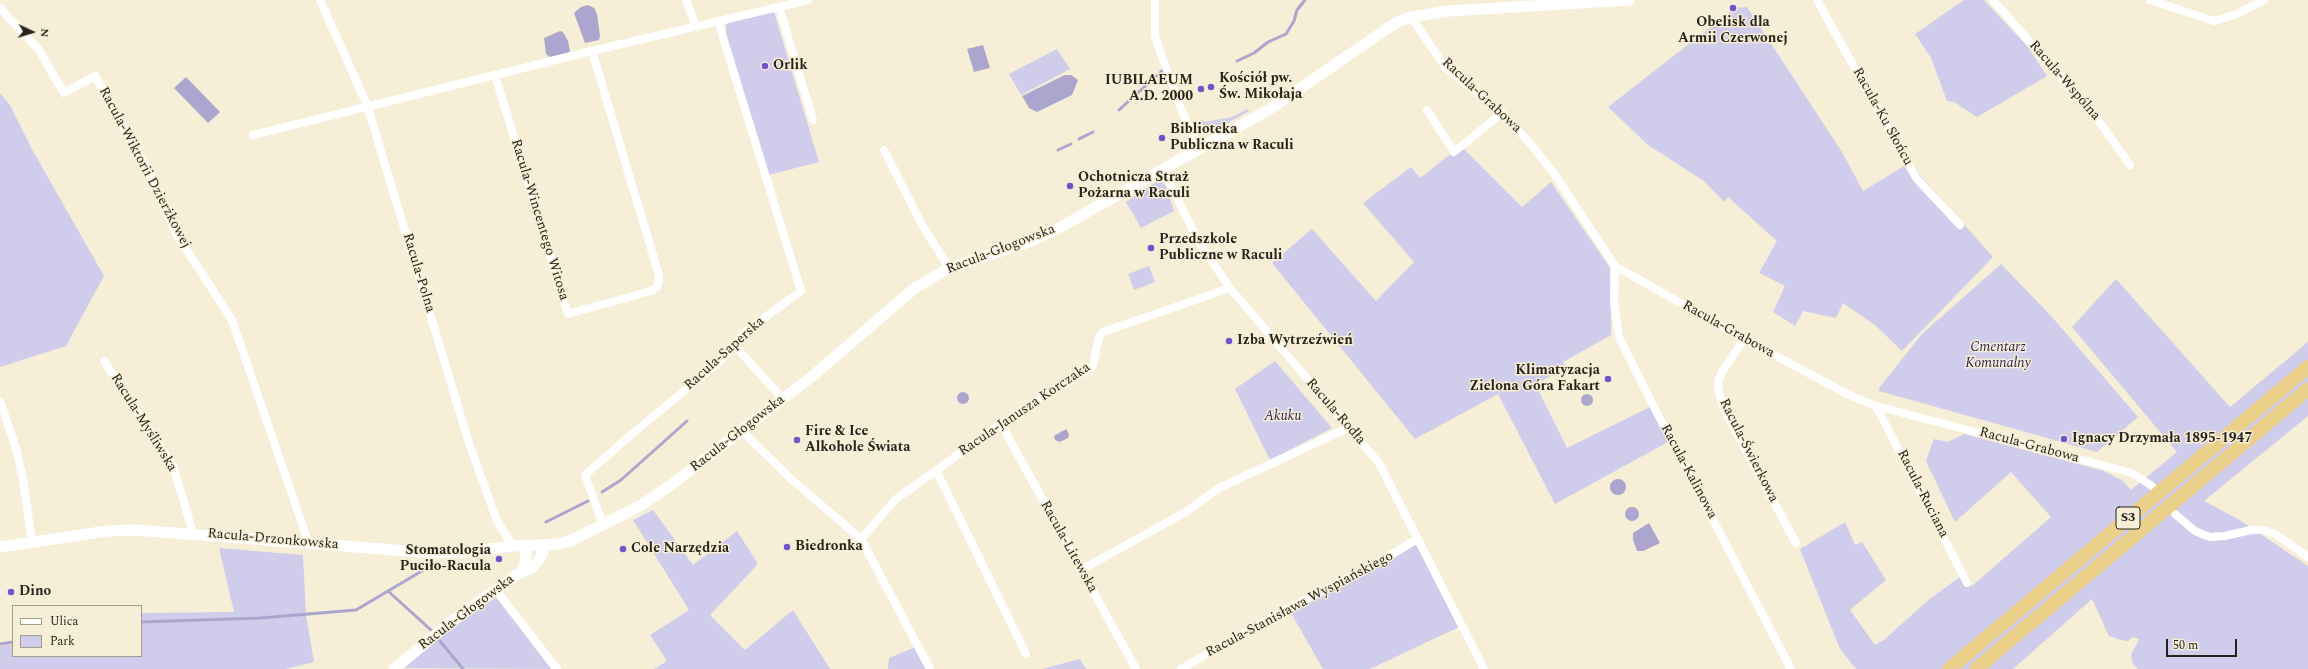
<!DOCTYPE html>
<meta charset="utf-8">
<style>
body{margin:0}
#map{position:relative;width:2308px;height:669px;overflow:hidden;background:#f6eed6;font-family:Spectral,serif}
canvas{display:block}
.legend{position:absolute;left:12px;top:605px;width:130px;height:52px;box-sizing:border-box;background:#f6eed6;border:1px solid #a49d8c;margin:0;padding:5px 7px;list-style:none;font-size:12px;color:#28241c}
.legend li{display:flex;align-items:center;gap:8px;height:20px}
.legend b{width:20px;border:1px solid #a49d8c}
.north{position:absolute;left:12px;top:12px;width:40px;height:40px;-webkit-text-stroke:3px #f6eed6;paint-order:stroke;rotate:94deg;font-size:11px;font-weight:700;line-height:16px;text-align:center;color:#28241c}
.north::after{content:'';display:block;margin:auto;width:14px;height:18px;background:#28241c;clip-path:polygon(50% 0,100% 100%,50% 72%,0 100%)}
.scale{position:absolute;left:2166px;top:639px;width:71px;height:18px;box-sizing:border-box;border:2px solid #28241c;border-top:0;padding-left:5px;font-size:12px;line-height:14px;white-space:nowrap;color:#28241c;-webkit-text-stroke:3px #f6eed6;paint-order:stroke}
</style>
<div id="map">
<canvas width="2308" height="669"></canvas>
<ul class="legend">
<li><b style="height:5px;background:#fff"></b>Ulica</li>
<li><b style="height:11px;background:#d0ccec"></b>Park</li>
</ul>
<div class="north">N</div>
<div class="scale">50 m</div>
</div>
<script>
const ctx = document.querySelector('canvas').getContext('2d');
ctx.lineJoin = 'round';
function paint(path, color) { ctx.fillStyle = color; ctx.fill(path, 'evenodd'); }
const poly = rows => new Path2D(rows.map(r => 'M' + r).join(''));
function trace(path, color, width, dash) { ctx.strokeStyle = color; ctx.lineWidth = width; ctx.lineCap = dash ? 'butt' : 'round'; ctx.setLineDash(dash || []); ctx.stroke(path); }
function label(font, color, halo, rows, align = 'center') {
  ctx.font = font + ' Spectral,serif'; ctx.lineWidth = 3; ctx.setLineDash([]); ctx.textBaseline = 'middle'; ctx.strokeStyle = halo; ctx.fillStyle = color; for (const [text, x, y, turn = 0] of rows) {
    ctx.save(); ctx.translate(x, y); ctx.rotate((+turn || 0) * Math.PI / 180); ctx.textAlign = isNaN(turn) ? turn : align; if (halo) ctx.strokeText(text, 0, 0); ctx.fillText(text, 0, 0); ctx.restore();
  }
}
const green = poly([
 [1964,0,1984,0,2028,47,2047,76,1977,117,1954,102,1947,101,1931,58,1915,34],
 [1747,7,1842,152,1863,191,1909,163,1993,257,1902,351,1875,325,1843,303,1836,318,1803,311,1795,326,1773,312,1785,286,1759,273,1777,241,1728,197,1724,202,1704,181,1648,145,1608,107,1735,8],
 [774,12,819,162,768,175,726,39,726,25,731,21],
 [1057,49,1070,69,1021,95,1009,74],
 [0,93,10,105,34,153,104,276,66,346,0,367],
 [1248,109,1249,111,1211,132,1207,132,1201,120,1205,122,1232,117],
 [1461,146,1522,207,1551,182,1610,268,1611,335,1563,362,1567,368,1535,384,1567,448,1650,407,1668,442,1555,504,1498,394,1415,439,1272,263,1312,229,1376,301,1414,262,1363,203,1411,167,1420,178],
 [1159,180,1165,185,1174,211,1141,228,1126,202],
 [2001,264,2052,317,2138,417,2097,452,1879,391,1879,388,1922,334],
 [1149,266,1155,282,1134,290,1128,274],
 [2116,279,2230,407,2308,342,2308,416,2204,501,2238,519,2308,566,2308,669,2138,669,2133,664,2131,655,2139,639,2133,637,2128,641,2121,640,2109,636,2092,599,2013,669,1856,669,1840,649,1800,549,1845,522,1855,545,1862,542,1886,580,1850,610,1875,645,1884,640,1927,601,1965,573,1972,586,2051,517,2011,472,1955,522,1926,461,1934,439,1948,442,1964,434,2104,471,2123,481,2131,490,2177,452,2072,327],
 [1275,361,1332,428,1270,460,1235,389],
 [653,510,693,565,737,531,758,564,710,615,745,650,793,610,830,669,654,669,667,661,650,635,689,610,633,520],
 [1416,544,1459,627,1370,669,1323,669,1291,613],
 [219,548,303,555,306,615,314,662,286,669,0,669,0,646,13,644,13,656,141,656,141,613,234,612],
 [496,597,551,669,402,668,425,648],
 [918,646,930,669,888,669,889,658],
 [1080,659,1086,669,1042,669]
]);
const water = poly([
 [588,5,594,8,597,14,600,36,599,40,585,43,574,13,581,7],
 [560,31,563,32,568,41,570,52,550,57,546,54,544,38],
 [983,45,990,68,974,72,967,49],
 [1065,75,1071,75,1078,80,1072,95,1037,112,1029,108,1022,96],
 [186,77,220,112,208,123,174,88],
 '957 398a6 6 0 1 1 12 0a6 6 0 1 1-12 0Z',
 '1581 400a6 6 0 1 1 12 0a6 6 0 1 1-12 0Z',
 [1066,429,1069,434,1068,438,1060,442,1055,440,1054,436],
 '1610 487a8 8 0 1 1 16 0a8 8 0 1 1-16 0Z',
 '1625 514a7 7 0 1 1 14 0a7 7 0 1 1-14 0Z',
 [1649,523,1660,543,1643,551,1637,551,1633,540,1633,533]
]);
const stream = poly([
 [1237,61,1254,53,1268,42,1286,34,1294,21,1297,10,1305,0],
 [1119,110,1163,70],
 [1079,139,1093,132],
 [1058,150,1071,144],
 [602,492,621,480,687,421],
 [546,522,588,501],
 [388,591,432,631],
 [141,622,261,618,356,610,432,565],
 [440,641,463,669],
 [0,644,13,642]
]);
const street = poly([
 [320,0,367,105,469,443,497,521,513,546],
 [686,0,696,26],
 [1155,0,1155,37,1181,109,1199,148],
 [1817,0,1904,157,1917,179,1960,225],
 [1993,0,2098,120,2130,165],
 [2150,0,2214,21,2237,14,2264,0],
 [779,7,813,120],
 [0,8,39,50,64,93,95,76,145,165,177,235,232,320,309,544],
 [1411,17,1446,68,1502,113,1529,142,1553,172,1615,266,1744,339,1853,397,1876,406,2132,473,2152,486],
 [495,75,568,314,651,291,657,287,659,281,659,275,592,51],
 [1427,110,1454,152,1502,113],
 [253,135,592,51,808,0],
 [884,150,921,223,949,268],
 [1163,169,1198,241,1230,288,1379,463,1484,669],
 [1615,266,1614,301,1619,337,1655,409,1791,669],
 [1744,339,1722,372,1718,381,1719,393,1723,407,1745,449,1796,543],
 [734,345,783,399],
 [104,361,173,466,193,533],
 [0,401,16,448,23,479,32,542],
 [1876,406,1967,583],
 [1001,424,1136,669],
 [742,431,790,478,861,539,930,669],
 [936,470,1026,654],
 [2175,514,2195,531,2202,534,2210,537,2225,536,2251,530,2263,530,2275,534,2308,557],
 [603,525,585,475,632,434,717,364,745,332,801,291,718,21],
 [861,539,896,499,1001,424,1093,366,1099,337,1103,332,1230,288],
 [1081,570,1184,513,1219,488,1348,428],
 [496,590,557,669],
 [1181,669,1289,608,1383,560,1417,539]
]);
const secondary = poly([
 [0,547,107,531,135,530,434,553,464,552,513,546,558,544,570,541,640,506,671,485,815,374,915,288,949,268,1029,242,1059,228,1270,109,1397,22,1411,17,1449,11,1629,0],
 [521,572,525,563,527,545],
 [394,669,451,622,521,572,532,568,539,560,546,545]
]);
const highway = poly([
 [1949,669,2308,367],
 [1976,669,2308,389]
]);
const markers = [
 [1733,8,4,"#7353cc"],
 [765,66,4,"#7353cc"],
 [1211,87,4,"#7353cc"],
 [1201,89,4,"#7353cc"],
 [1162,138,4,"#7353cc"],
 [1070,186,4,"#7353cc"],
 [1151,248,4,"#7353cc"],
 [1229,341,4,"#7353cc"],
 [1608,379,4,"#7353cc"],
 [2064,439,4,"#7353cc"],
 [797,440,4,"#7353cc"],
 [787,547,4,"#7353cc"],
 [623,549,4,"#7353cc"],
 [499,559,4,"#7353cc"],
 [11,592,4,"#7353cc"]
];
const shields = [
 [2128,518,24]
];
const shieldNames = [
 ["S3",2128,518]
];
const poiNames = [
 ["Obelisk dla",1733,23,"center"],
 ["Armii Czerwonej",1733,39,"center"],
 ["Orlik",773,66],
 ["Kościół pw.",1219,79],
 ["Św. Mikołaja",1219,95],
 ["IUBILAEUM",1193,81,"right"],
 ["A.D. 2000",1193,97,"right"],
 ["Biblioteka",1170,130],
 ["Publiczna w Raculi",1170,146],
 ["Ochotnicza Straż",1078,178],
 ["Pożarna w Raculi",1078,194],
 ["Przedszkole",1159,240],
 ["Publiczne w Raculi",1159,256],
 ["Izba Wytrzeźwień",1237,341],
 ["Klimatyzacja",1600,371,"right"],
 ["Zielona Góra Fakart",1600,387,"right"],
 ["Fire & Ice",805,432],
 ["Alkohole Świata",805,448],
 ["Ignacy Drzymała 1895-1947",2072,439],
 ["Biedronka",795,547],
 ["Cole Narzędzia",631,549],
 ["Stomatologia",491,551,"right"],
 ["Puciło-Racula",491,567,"right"],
 ["Dino",19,592]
];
const streetNames = [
 ["Racula-Wspólna",2064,81,49],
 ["Racula-Grabowa",1481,96,43],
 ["Racula-Ku Słońcu",1882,117,61],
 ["Racula-Wiktorii Dzierżkowej",144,168,62],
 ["Racula-Wincentego Witosa",539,220,73],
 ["Racula-Głogowska",1001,250,-21],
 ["Racula-Polna",418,273,73],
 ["Racula-Grabowa",1728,330,29],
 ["Racula-Saperska",725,354,-42],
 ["Racula-Janusza Korczaka",1025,410,-34],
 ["Racula-Rodła",1335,412,49],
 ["Racula-Myśliwska",143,423,58],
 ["Racula-Głogowska",738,434,-38],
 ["Racula-Grabowa",2029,446,15],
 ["Racula-Świerkowa",1748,451,63],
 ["Racula-Kalinowa",1688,472,62],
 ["Racula-Ruciana",1922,494,63],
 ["Racula-Drzonkowska",273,540,5],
 ["Racula-Litewska",1068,547,61],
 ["Racula-Stanisława Wyspiańskiego",1300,605,-28],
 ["Racula-Głogowska",467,613,-37]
];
const parkNames = [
 ["Cmentarz",1998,348],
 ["Komunalny",1998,364],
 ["Akuku",1283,417]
];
paint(green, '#d0ccec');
paint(water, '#aca6ce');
trace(stream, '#aca6ce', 3);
trace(street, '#fff', 8);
trace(secondary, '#fff', 11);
trace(highway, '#ead089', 14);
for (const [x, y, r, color] of markers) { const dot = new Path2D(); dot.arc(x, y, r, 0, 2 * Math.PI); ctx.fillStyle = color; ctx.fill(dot); trace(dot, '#f6eed6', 1.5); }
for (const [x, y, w] of shields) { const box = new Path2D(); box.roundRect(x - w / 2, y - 11, w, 22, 3); ctx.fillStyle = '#f6eed6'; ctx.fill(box); trace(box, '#28241c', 1); }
label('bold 13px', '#28241c', null, shieldNames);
label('bold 14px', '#28241c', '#f6eed6', poiNames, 'left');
label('14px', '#28241c', '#f6eed6', streetNames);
label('italic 14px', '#312557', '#f6eed6', parkNames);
</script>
